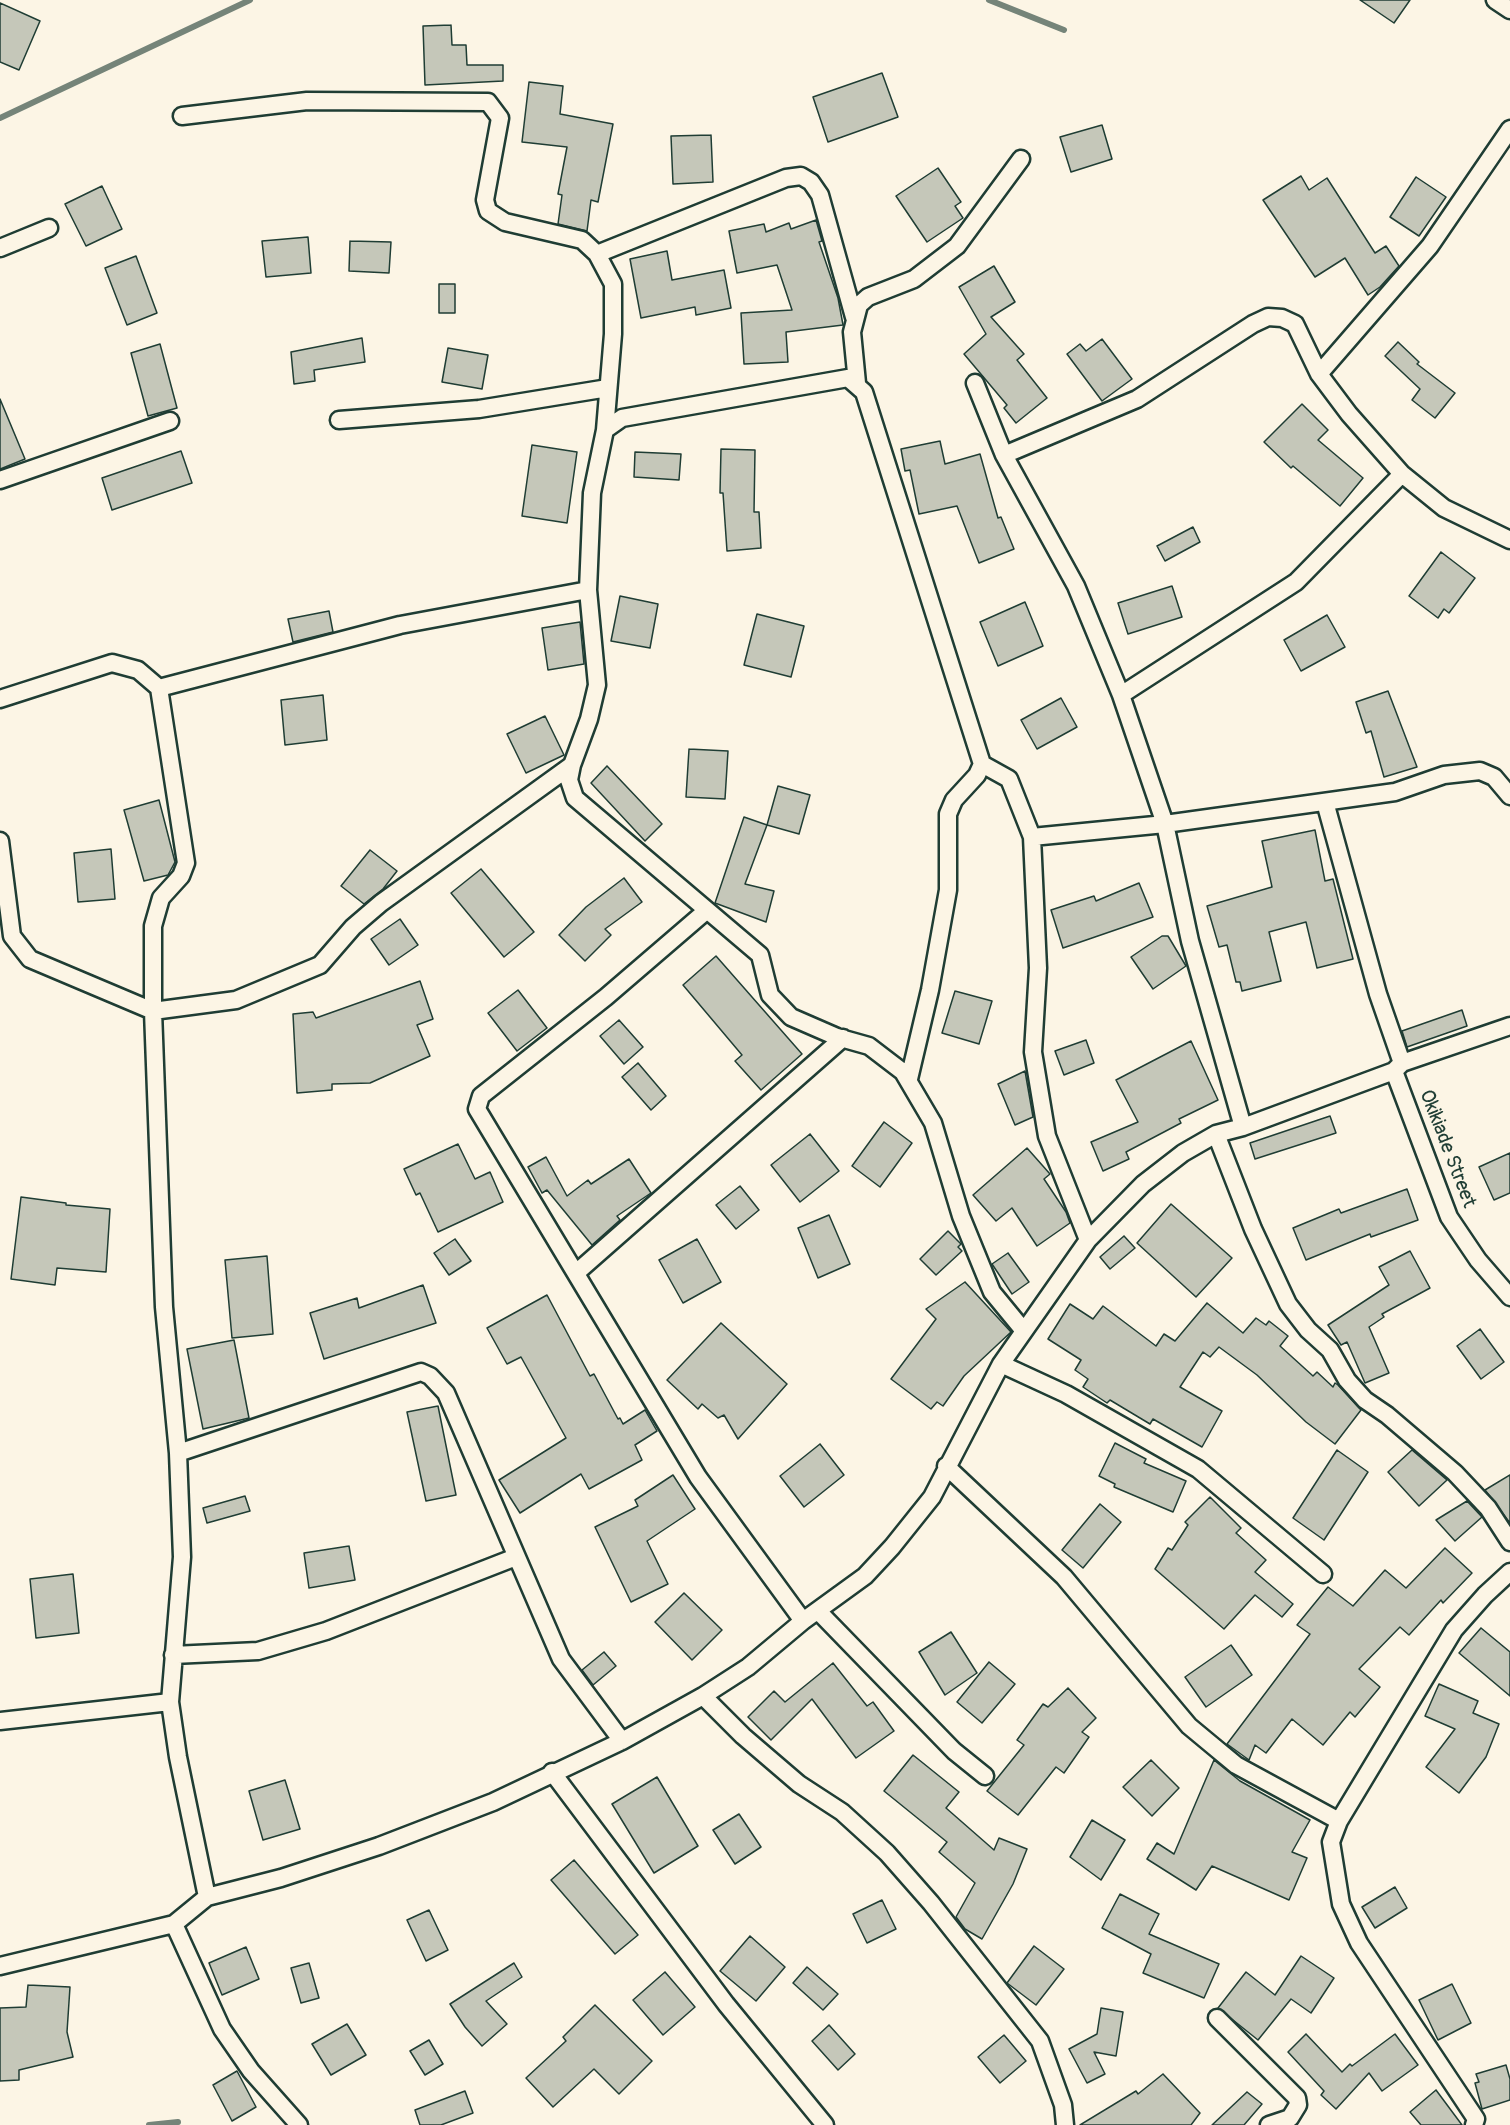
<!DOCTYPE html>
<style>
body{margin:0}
canvas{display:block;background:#fcf5e5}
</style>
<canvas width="1510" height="2125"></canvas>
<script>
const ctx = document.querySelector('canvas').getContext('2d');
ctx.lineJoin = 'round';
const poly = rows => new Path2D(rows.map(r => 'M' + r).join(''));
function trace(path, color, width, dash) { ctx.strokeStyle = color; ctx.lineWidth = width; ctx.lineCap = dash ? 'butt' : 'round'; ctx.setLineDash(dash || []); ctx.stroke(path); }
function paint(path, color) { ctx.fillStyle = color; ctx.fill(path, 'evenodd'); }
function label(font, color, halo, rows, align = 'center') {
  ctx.font = font + ' Pangolin,sans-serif'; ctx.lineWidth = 5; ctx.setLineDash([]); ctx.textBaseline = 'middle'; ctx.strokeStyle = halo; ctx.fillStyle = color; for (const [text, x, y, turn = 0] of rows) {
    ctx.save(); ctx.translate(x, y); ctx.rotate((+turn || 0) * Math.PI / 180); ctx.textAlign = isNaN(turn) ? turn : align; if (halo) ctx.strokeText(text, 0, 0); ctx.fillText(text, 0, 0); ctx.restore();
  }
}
const stream = poly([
 [989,0,1064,30],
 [0,118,250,0],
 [149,2125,178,2122]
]);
const building = poly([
 [1360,0,1410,0,1394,23,1360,0],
 [0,3,40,21,19,70,0,62,0,3],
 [451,25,452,45,466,45,467,65,503,65,503,81,425,85,423,26,451,25],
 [882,73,898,117,828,142,813,97,882,73],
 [529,82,563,86,560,114,613,124,598,202,591,200,587,231,558,224,562,195,558,194,567,147,522,142,529,82],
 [1102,125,1112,159,1071,172,1060,137,1102,125],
 [711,135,713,182,673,184,671,136,711,135],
 [938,168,961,202,955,206,963,218,927,242,896,196,938,168],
 [1301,176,1309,190,1327,178,1375,253,1386,246,1399,266,1380,287,1368,295,1345,258,1315,277,1263,200,1301,176],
 [1416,177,1446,197,1419,236,1390,217,1416,177],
 [102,186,122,229,86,246,65,204,102,186],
 [816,220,822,241,819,242,838,298,843,325,786,332,788,362,744,364,741,313,792,310,777,265,737,273,729,231,764,224,766,232,789,223,791,229,816,220],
 [308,237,311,273,266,277,262,241,308,237],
 [350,241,391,242,389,273,349,271,350,241],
 [667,251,672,280,724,270,731,308,696,315,695,307,641,318,630,259,667,251],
 [136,256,157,313,127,325,105,268,136,256],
 [994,266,1015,302,991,317,1024,354,1017,360,1047,398,1016,423,1004,408,1007,405,964,354,986,334,959,287,994,266],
 [439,284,455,284,455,313,439,313,439,284],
 [362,338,365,362,314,370,315,381,294,384,291,352,362,338],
 [1102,339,1132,379,1102,401,1067,354,1080,344,1086,351,1102,339],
 [1398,342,1419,362,1417,364,1455,393,1435,418,1412,400,1420,389,1385,356,1398,342],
 [160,344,177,408,148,416,131,353,160,344],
 [448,348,488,355,482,389,442,382,448,348],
 [0,399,25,459,0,469,0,399],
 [1302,404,1328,430,1318,440,1363,478,1340,506,1293,466,1291,468,1264,442,1302,404],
 [940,441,945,464,980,454,998,518,1001,517,1014,549,979,563,957,506,919,514,910,470,905,471,901,449,940,441],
 [532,445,577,452,567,523,522,516,532,445],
 [721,449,755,450,754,512,759,512,761,548,727,551,723,493,720,493,721,449],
 [181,451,192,483,112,510,102,478,181,451],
 [635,452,681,454,679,480,634,477,635,452],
 [1193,527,1200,542,1165,561,1157,546,1193,527],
 [1441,552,1475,578,1449,613,1444,609,1438,618,1409,596,1441,552],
 [1172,586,1182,617,1128,634,1118,603,1172,586],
 [620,596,658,604,650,648,611,641,620,596],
 [1025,602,1043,646,998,666,980,622,1025,602],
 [329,611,333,632,293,642,288,619,329,611],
 [757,614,804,626,791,677,744,665,757,614],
 [1327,615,1345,647,1301,671,1284,640,1327,615],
 [580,622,584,664,548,670,542,628,580,622],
 [1388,691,1417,767,1384,777,1371,731,1366,733,1356,702,1388,691],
 [323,695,327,740,285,745,281,700,323,695],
 [1061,698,1077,727,1037,749,1021,720,1061,698],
 [545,716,564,755,526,773,507,734,545,716],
 [689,749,728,751,725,799,686,797,689,749],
 [607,766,662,824,645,841,591,783,607,766],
 [778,786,810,795,799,834,767,825,778,786],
 [159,800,175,862,168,875,144,881,124,810,159,800],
 [744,817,767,825,745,884,774,891,766,922,715,903,744,817],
 [1315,830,1325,881,1333,879,1353,959,1317,968,1306,922,1269,932,1281,981,1242,991,1240,982,1236,982,1227,945,1219,947,1207,906,1272,887,1262,841,1315,830],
 [111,849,115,899,78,902,74,853,111,849],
 [370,850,397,871,383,889,364,904,341,886,370,850],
 [481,869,534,932,504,957,451,893,481,869],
 [624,878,642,902,605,929,611,935,585,961,559,935,586,907,624,878],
 [1139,883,1153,917,1063,948,1051,910,1094,896,1096,901,1139,883],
 [400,919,418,945,389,965,371,939,400,919],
 [1162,936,1168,936,1186,966,1153,989,1131,957,1162,936],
 [716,956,802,1054,761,1090,735,1061,742,1055,683,985,716,956],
 [420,981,433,1019,417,1025,430,1056,370,1083,332,1084,332,1090,297,1093,293,1014,313,1012,316,1018,420,981],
 [518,990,547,1028,517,1051,488,1013,518,990],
 [955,991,992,1001,979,1044,942,1033,955,991],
 [1462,1010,1467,1026,1407,1047,1402,1031,1462,1010],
 [619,1020,643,1047,624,1064,600,1036,619,1020],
 [1086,1040,1094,1063,1064,1075,1055,1051,1086,1040],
 [1191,1041,1218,1100,1179,1119,1181,1123,1126,1152,1129,1159,1103,1171,1091,1142,1138,1122,1116,1080,1191,1041],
 [638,1063,666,1096,651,1110,622,1077,638,1063],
 [1025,1071,1033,1117,1015,1125,998,1084,1025,1071],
 [1330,1116,1336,1133,1255,1159,1250,1143,1330,1116],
 [884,1122,912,1143,880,1187,852,1166,884,1122],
 [810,1134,839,1171,800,1202,771,1165,810,1134],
 [458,1144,475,1179,490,1172,503,1202,438,1232,420,1193,416,1195,404,1169,458,1144],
 [1027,1148,1050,1174,1044,1179,1066,1212,1070,1223,1037,1246,1012,1208,996,1221,973,1195,1027,1148],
 [1510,1153,1510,1193,1494,1200,1479,1167,1510,1153],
 [546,1157,567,1196,588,1180,591,1184,629,1159,651,1193,617,1216,620,1220,592,1245,547,1190,542,1193,528,1167,546,1157],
 [740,1186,759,1210,736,1229,716,1205,740,1186],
 [1407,1189,1418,1220,1371,1237,1370,1234,1306,1260,1293,1228,1339,1209,1341,1213,1407,1189],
 [21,1197,66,1203,66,1205,110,1209,106,1272,57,1268,55,1285,11,1279,21,1197],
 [1171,1204,1232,1258,1196,1297,1137,1243,1171,1204],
 [829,1215,850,1264,818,1278,798,1228,829,1215],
 [948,1231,961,1244,958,1247,962,1251,936,1275,920,1259,948,1231],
 [1124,1236,1135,1248,1110,1269,1100,1257,1124,1236],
 [455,1239,471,1261,449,1275,434,1253,455,1239],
 [697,1239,721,1282,683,1303,659,1260,697,1239],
 [1410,1251,1430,1288,1382,1314,1384,1317,1369,1327,1389,1373,1365,1383,1347,1342,1341,1345,1328,1325,1389,1285,1379,1267,1410,1251],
 [1008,1253,1029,1282,1012,1294,992,1264,1008,1253],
 [267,1256,273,1334,232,1338,225,1260,267,1256],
 [965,1282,1011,1332,964,1376,943,1406,937,1402,931,1409,891,1379,936,1319,926,1309,965,1282],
 [423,1285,436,1323,324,1359,310,1313,357,1298,359,1308,423,1285],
 [547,1295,590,1376,594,1374,618,1419,620,1418,623,1424,645,1410,657,1431,635,1445,642,1460,589,1489,581,1474,520,1513,499,1480,566,1438,521,1357,507,1364,487,1328,547,1295],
 [1207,1303,1243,1333,1256,1318,1266,1325,1269,1321,1288,1336,1280,1346,1313,1376,1317,1372,1333,1387,1335,1383,1338,1385,1361,1410,1335,1444,1306,1422,1257,1375,1219,1347,1210,1357,1203,1352,1180,1387,1222,1411,1202,1447,1153,1419,1150,1424,1110,1400,1107,1403,1083,1387,1088,1379,1075,1370,1081,1360,1048,1339,1070,1304,1093,1319,1103,1306,1156,1346,1164,1334,1175,1341,1207,1303],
 [721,1323,787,1384,738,1439,724,1415,718,1418,702,1404,698,1409,667,1380,721,1323],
 [1480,1329,1504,1362,1481,1379,1457,1346,1480,1329],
 [234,1340,249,1418,203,1429,187,1349,234,1340],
 [438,1406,456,1495,426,1501,407,1412,438,1406],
 [1115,1443,1146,1459,1144,1463,1186,1481,1173,1512,1114,1487,1115,1484,1099,1476,1115,1443],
 [820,1444,844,1475,804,1507,780,1476,820,1444],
 [1337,1450,1368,1472,1324,1540,1293,1518,1337,1450],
 [1412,1450,1447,1480,1419,1506,1388,1472,1412,1450],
 [673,1475,695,1509,647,1541,668,1584,631,1602,595,1527,638,1506,635,1500,673,1475],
 [1510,1475,1510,1523,1485,1490,1510,1475],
 [245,1496,250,1511,207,1523,203,1508,245,1496],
 [1210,1497,1241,1528,1236,1533,1266,1560,1255,1572,1293,1604,1282,1617,1255,1595,1224,1629,1155,1569,1168,1548,1172,1550,1188,1525,1185,1522,1210,1497],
 [1467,1501,1482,1517,1455,1541,1436,1520,1467,1501],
 [1100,1504,1121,1522,1083,1568,1062,1550,1100,1504],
 [349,1546,355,1580,309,1588,304,1553,349,1546],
 [1445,1548,1472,1573,1443,1603,1441,1600,1409,1635,1400,1627,1359,1669,1380,1687,1355,1717,1350,1712,1323,1745,1292,1719,1266,1753,1255,1745,1249,1760,1227,1744,1310,1634,1297,1625,1328,1587,1353,1606,1385,1570,1406,1588,1445,1548],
 [73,1574,79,1633,36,1638,30,1579,73,1574],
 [684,1593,722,1630,692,1660,655,1622,684,1593],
 [1481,1628,1510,1652,1510,1696,1459,1653,1481,1628],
 [951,1632,977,1673,945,1695,919,1652,951,1632],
 [1231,1645,1252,1675,1206,1707,1185,1677,1231,1645],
 [604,1652,616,1666,593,1685,582,1670,604,1652],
 [989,1662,1015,1684,982,1723,957,1702,989,1662],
 [833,1663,867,1706,873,1702,894,1731,856,1758,812,1699,771,1740,748,1717,774,1691,785,1702,833,1663],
 [1439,1684,1478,1701,1473,1713,1499,1724,1486,1757,1459,1793,1426,1767,1455,1729,1425,1716,1439,1684],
 [1068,1688,1096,1718,1082,1732,1089,1737,1064,1773,1056,1767,1018,1815,987,1791,1024,1745,1017,1740,1043,1704,1048,1707,1068,1688],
 [913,1755,959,1792,946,1808,994,1850,999,1838,1027,1849,1013,1884,982,1939,965,1929,956,1917,975,1883,939,1852,947,1842,884,1791,913,1755],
 [1151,1760,1179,1788,1152,1816,1123,1787,1151,1760],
 [1214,1760,1240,1781,1310,1820,1292,1852,1307,1858,1289,1900,1212,1866,1196,1890,1147,1859,1157,1843,1174,1854,1214,1760],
 [657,1777,698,1846,654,1873,612,1804,657,1777],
 [285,1780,300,1829,263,1840,249,1791,285,1780],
 [739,1814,761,1847,735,1864,713,1830,739,1814],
 [1092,1820,1125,1840,1101,1880,1070,1857,1092,1820],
 [574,1860,638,1935,615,1954,551,1880,574,1860],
 [1395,1887,1407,1908,1375,1928,1362,1907,1395,1887],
 [1120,1894,1159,1914,1149,1934,1219,1964,1204,1998,1143,1973,1151,1954,1102,1928,1120,1894],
 [882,1900,896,1929,867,1943,853,1914,882,1900],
 [429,1910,448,1950,426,1961,407,1920,429,1910],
 [750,1936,785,1967,756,2001,720,1971,750,1936],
 [1034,1946,1064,1969,1036,2005,1007,1983,1034,1946],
 [246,1947,259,1979,222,1995,209,1963,246,1947],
 [1301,1956,1334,1978,1311,2013,1291,1999,1258,2040,1218,2008,1246,1972,1275,1995,1301,1956],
 [309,1963,319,1998,301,2003,291,1968,309,1963],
 [514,1963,522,1977,486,2001,507,2024,482,2046,465,2027,450,2004,514,1963],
 [807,1967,838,1994,823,2010,793,1983,807,1967],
 [665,1972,695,2007,663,2035,633,2000,665,1972],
 [1452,1984,1471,2023,1438,2040,1419,2000,1452,1984],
 [28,1985,70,1987,67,2032,73,2057,19,2070,19,2080,0,2081,0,2008,26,2007,28,1985],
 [595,2005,652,2061,619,2094,594,2069,553,2107,526,2078,566,2041,563,2037,595,2005],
 [1101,2008,1123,2012,1116,2056,1094,2052,1105,2074,1087,2083,1069,2049,1097,2034,1101,2008],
 [347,2024,366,2055,331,2075,312,2044,347,2024],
 [829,2025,855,2054,838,2070,812,2041,829,2025],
 [1306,2034,1342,2072,1350,2064,1352,2066,1395,2034,1418,2065,1382,2091,1369,2073,1336,2109,1321,2095,1324,2091,1288,2052,1306,2034],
 [1004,2035,1026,2061,1000,2083,978,2057,1004,2035],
 [429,2040,443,2064,425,2075,410,2051,429,2040],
 [1506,2065,1510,2079,1510,2100,1482,2109,1475,2083,1479,2082,1476,2074,1506,2065],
 [237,2071,256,2107,232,2121,213,2085,237,2071],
 [1163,2074,1200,2113,1191,2125,1080,2125,1136,2091,1138,2094,1163,2074],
 [1436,2090,1462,2125,1421,2125,1410,2112,1436,2090],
 [465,2091,473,2113,441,2125,420,2125,415,2110,465,2091],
 [1247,2092,1262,2104,1244,2125,1212,2125,1247,2092]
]);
const minor = poly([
 [1495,0,1510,10],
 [182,116,307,101,488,102,500,118,485,200,488,211,505,222,582,240,597,254,613,284,613,334,605,430],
 [0,248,49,228],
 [597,254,786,178,801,176,811,182,820,195,854,317],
 [1319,374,1430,246,1510,129],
 [857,383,852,332,859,305,868,297,914,279,957,246,1021,159],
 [975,383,1004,455,1076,586,1121,695,1165,824,1190,941,1243,1127],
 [339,420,479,409,608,388],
 [1004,455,1137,399,1253,324,1268,317,1282,318,1295,324,1319,374,1349,414,1402,474,1444,508,1510,540],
 [0,480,170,421],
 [159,688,400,625,588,590],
 [1121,695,1296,582,1402,474],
 [0,699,112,663,138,670,159,688,186,863,181,876,161,898,153,926,153,1011,164,1307,178,1453,182,1557,170,1702,178,1757,207,1897],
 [982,764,1009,779,1032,837,1038,968,1033,1052,1047,1136,1088,1240],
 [1325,802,1378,994,1402,1063],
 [1032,837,1165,824,1395,792,1444,775,1480,771,1494,777,1510,796],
 [0,841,12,936,30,959,153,1011,236,1000,320,965,353,927,381,903,572,765],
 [706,911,606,997,481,1096,477,1109,698,1477,803,1621],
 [1394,1071,1449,1217,1478,1260,1510,1297],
 [909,1079,930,990,948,890,948,814,954,800,977,775,982,764,864,392,848,378,622,418,605,430,592,493,588,590,597,685,589,719,572,765,569,780,575,798,760,955,770,995,791,1017,837,1037,869,1046,903,1072,933,1123,961,1216,992,1292,1024,1331],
 [1216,1134,1253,1229,1288,1304,1308,1330,1330,1350,1347,1380,1365,1400,1387,1415,1455,1473,1488,1508,1510,1542],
 [576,1273,843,1038],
 [1001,1364,1066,1394,1198,1469,1323,1574],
 [178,1453,421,1372,430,1376,446,1393,561,1659,622,1741],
 [946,1466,1064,1577,1189,1726,1236,1765,1339,1821,1331,1842,1341,1904,1359,1943,1476,2119,1474,2125],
 [818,1611,954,1751,985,1776],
 [173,1655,258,1651,326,1631,516,1557],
 [703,1696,743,1736,799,1784,842,1812,887,1853,931,1903,1040,2041,1063,2105,1065,2125],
 [0,1721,170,1702],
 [552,1772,726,2004,825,2125],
 [1339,1821,1454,1630,1485,1595,1510,1572],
 [174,1924,222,2029,251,2071,299,2125],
 [0,1966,174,1924,207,1897,281,1878,379,1846,493,1802,622,1741,703,1696,748,1667,803,1621,865,1576,892,1547,932,1497,1001,1364,1088,1240,1143,1184,1183,1153,1216,1134,1243,1127,1394,1071,1402,1063,1510,1026],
 [1217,2018,1297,2098,1298,2105,1290,2118,1269,2125]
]);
const streetNames = [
 ["Okikiade Street",1447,1149,69]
];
trace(stream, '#758479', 6);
paint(building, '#c5c7b9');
trace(building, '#1f3d34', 1.5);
trace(minor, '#1f3d34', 21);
trace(minor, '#fcf5e5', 16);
label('20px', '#1f3d34', '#fcf5e5', streetNames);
</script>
